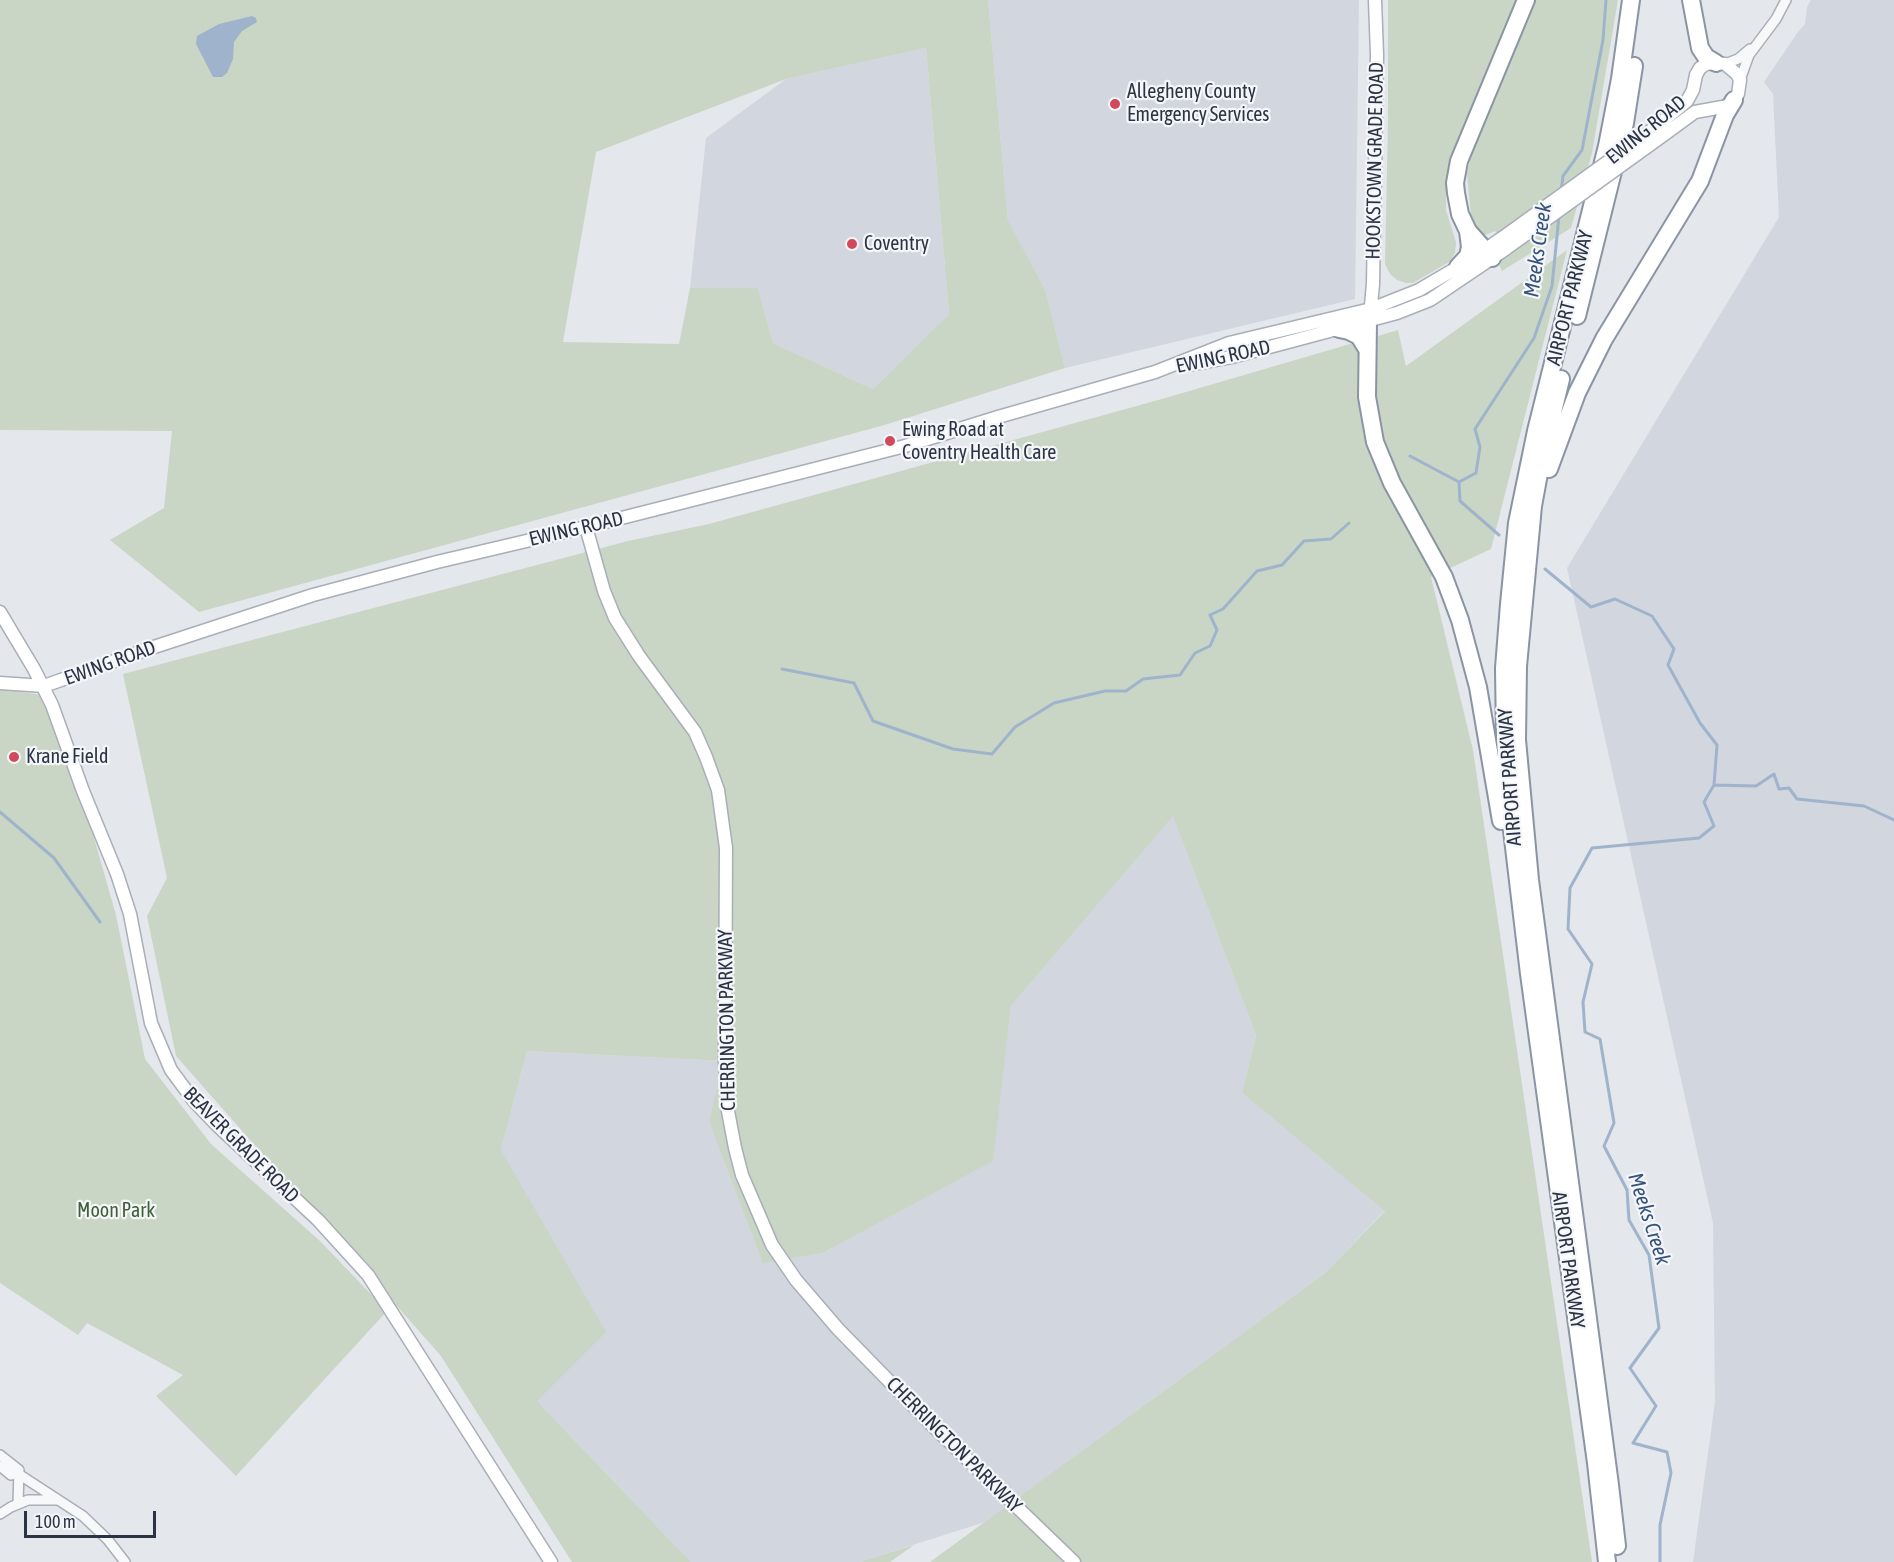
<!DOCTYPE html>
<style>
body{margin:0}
#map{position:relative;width:1894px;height:1562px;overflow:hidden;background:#e4e7ec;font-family:"Asap Condensed",sans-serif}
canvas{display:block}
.scale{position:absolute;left:24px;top:1511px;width:132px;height:27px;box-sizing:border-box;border:3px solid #2b3445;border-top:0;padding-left:8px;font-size:18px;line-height:21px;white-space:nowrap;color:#2b3445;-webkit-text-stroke:4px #f4f6f9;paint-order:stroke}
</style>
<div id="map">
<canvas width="1894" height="1562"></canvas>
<div class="scale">100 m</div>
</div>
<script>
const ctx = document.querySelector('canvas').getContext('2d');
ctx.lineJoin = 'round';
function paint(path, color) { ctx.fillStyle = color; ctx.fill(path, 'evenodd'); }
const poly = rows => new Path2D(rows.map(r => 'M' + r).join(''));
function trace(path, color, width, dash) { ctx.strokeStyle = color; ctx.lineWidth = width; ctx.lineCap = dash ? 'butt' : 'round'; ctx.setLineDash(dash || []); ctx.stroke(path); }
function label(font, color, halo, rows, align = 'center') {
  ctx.font = font + ' "Asap Condensed",sans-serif'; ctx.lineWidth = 4.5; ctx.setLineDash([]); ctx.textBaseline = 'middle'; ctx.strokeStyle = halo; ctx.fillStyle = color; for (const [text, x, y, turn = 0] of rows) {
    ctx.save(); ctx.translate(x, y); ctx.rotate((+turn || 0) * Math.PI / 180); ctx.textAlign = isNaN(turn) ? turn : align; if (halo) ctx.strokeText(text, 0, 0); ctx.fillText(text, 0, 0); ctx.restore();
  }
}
const built = poly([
 [988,0,1359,0,1355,299,1065,368,1045,289,1008,222],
 [1811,0,1894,0,1894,1562,1693,1562,1715,1402,1713,1223,1567,568,1779,217,1773,94,1764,82,1798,32,1805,24,1807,7],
 [926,48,949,314,873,389,773,343,758,288,690,288,706,138,786,79],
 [1173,815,1256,1035,1242,1093,1385,1210,1325,1273,985,1522,859,1562,691,1562,537,1401,501,1150,527,1051,725,1061,763,1262,823,1253,992,1161,1011,1006]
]);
const green = poly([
 [0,0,988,0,1008,221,1045,289,1065,368,888,424,199,612,110,540,164,508,172,431,0,430],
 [926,48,949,314,873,389,773,343,758,288,690,288,679,344,563,342,596,152,786,79],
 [1388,0,1518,0,1452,158,1446,186,1446,210,1456,242,1455,253,1451,261,1413,283,1406,283,1397,280,1390,274,1385,264,1388,121],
 [1536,0,1618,0,1592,153,1571,228,1502,271,1498,262,1510,250,1495,231,1485,235,1479,232,1471,216,1467,174,1473,147],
 [1567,250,1491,549,1431,577,1473,750,1592,1562,930,1562,1325,1273,1385,1211,1242,1093,1256,1035,1173,816,1011,1006,993,1161,823,1253,763,1263,709,1121,724,1061,527,1051,501,1150,606,1332,537,1401,691,1562,572,1562,441,1356,176,1056,147,916,167,878,123,674,628,541,709,524,1162,399,1398,330,1406,366],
 [0,689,42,695,90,824,116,915,145,1059,211,1144,320,1241,387,1311,236,1476,156,1396,183,1375,87,1323,78,1335,0,1283],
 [914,1545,890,1562,859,1562]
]);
const water = poly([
 [252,16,256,18,257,22,242,31,234,42,233,59,227,73,222,77,213,77,196,44,197,36,219,24]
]);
const stream = poly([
 [1561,192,1563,176,1582,150,1603,40,1606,0],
 [1410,456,1459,482],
 [1499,535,1460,501,1459,482,1476,473,1480,447,1475,429,1534,338,1552,286,1559,216],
 [1545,569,1591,607,1615,599,1652,616,1674,649,1668,665,1700,723,1717,745,1714,785,1704,802,1714,826,1699,838,1592,848,1570,888,1568,929,1592,964,1583,1002,1585,1032,1600,1039,1614,1123,1604,1146,1627,1190,1629,1220,1649,1255,1659,1328,1630,1368,1656,1406,1633,1443,1667,1452,1671,1473,1660,1525,1660,1562],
 [782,669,854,683,873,721,953,749,992,754,1015,727,1054,703,1105,691,1126,691,1143,679,1180,675,1195,653,1210,646,1217,630,1210,615,1223,609,1257,571,1282,565,1304,541,1331,539,1349,523],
 [1714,785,1756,786,1774,774,1779,789,1789,788,1797,799,1864,806,1894,820],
 [0,812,54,858,100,922]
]);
const street = poly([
 [1725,64,1738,59,1750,49],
 [1740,80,1749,55,1776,19,1786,0],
 [0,1455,19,1470,18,1503],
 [0,1466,11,1475,17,1473,83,1516,108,1540,125,1562],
 [0,1514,11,1507,28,1500,57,1500]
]);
const secondary = poly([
 [1657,126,1687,101,1693,90,1696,75,1700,68,1706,64,1716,63,1725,64,1737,74,1740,80,1738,94,1728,106,1695,112,1665,134],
 [1370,316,1373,284,1377,55,1375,0],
 [1189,365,1232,357,1397,313,1430,300,1507,248],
 [586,527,604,591,615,618,639,656,695,732,706,757,718,790,726,848,725,1061,728,1111,735,1148,742,1175,772,1245,796,1280,838,1329,933,1426,1074,1562],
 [0,612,34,669,52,705,83,791,117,874,130,914,151,1023,171,1070,194,1101,218,1126,318,1220,368,1275,551,1562],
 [0,683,44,686,154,647,313,595,437,562,586,527,905,446,998,417,1155,372,1229,343,1371,309,1419,290,1472,259,1502,238]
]);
const highway = poly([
 [1691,0,1700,48,1706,57,1716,63],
 [1468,231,1492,258],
 [1458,267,1468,256,1470,247,1468,231,1460,214,1456,193,1455,183,1459,161,1526,0],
 [1577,316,1625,123,1634,66],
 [1368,322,1367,397,1375,442,1392,483,1444,577,1460,620,1478,687,1501,821],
 [1339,329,1349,331,1359,336,1367,349],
 [1561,379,1542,457,1533,506,1518,666,1517,740,1530,880,1610,1485,1617,1546],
 [1549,469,1577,393,1604,339,1700,181,1725,115,1734,100],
 [1607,1562,1596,1463,1529,974,1509,805,1505,737,1504,668,1509,604,1517,523,1536,431,1607,146,1620,79,1631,0]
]);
const secondaryBridge = poly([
 [1502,238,1657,126],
 [1507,248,1665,134]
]);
const markers = [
 [1115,104,6,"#d1495b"],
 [852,244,6,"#d1495b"],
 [890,441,6,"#d1495b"],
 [14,757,6,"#d1495b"]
];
const poiNames = [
 ["Allegheny County",1127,92],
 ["Emergency Services",1127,115],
 ["Coventry",864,244],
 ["Ewing Road at",902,430],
 ["Coventry Health Care",902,453],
 ["Krane Field",26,757]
];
const streetNames = [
 ["EWING ROAD",1646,130,-39],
 ["HOOKSTOWN GRADE ROAD",1375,161,-89],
 ["AIRPORT PARKWAY",1570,298,-76],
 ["EWING ROAD",1223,357,-12],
 ["EWING ROAD",576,529,-13],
 ["EWING ROAD",110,663,-20],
 ["AIRPORT PARKWAY",1510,777,-94],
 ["CHERRINGTON PARKWAY",727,1020,-91],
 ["BEAVER GRADE ROAD",241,1145,45],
 ["AIRPORT PARKWAY",1568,1260,82],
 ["CHERRINGTON PARKWAY",954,1445,45]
];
const parkNames = [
 ["Moon Park",116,1211]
];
const waterNames = [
 ["Meeks Creek",1538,250,-82],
 ["Meeks Creek",1649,1219,72]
];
paint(built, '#d2d6de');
paint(green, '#c9d6c5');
paint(water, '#9fb4cc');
trace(stream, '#9fb4cc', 3);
trace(street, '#a9aeb7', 12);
trace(secondary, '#a9aeb7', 15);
trace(highway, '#8b94a3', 20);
trace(street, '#f7f8fa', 9);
trace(secondary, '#fff', 12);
trace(highway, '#fff', 16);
trace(secondaryBridge, '#a9aeb7', 15, []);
trace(secondaryBridge, '#fff', 12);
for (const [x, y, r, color] of markers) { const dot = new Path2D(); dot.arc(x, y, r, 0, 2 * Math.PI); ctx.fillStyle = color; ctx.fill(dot); trace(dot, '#f4f6f9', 2); }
label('20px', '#2b3445', '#f4f6f9', poiNames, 'left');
label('20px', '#2b3445', '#f4f6f9', streetNames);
label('20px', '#3f6138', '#f4f6f9', parkNames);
label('italic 21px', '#34527a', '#f4f6f9', waterNames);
</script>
